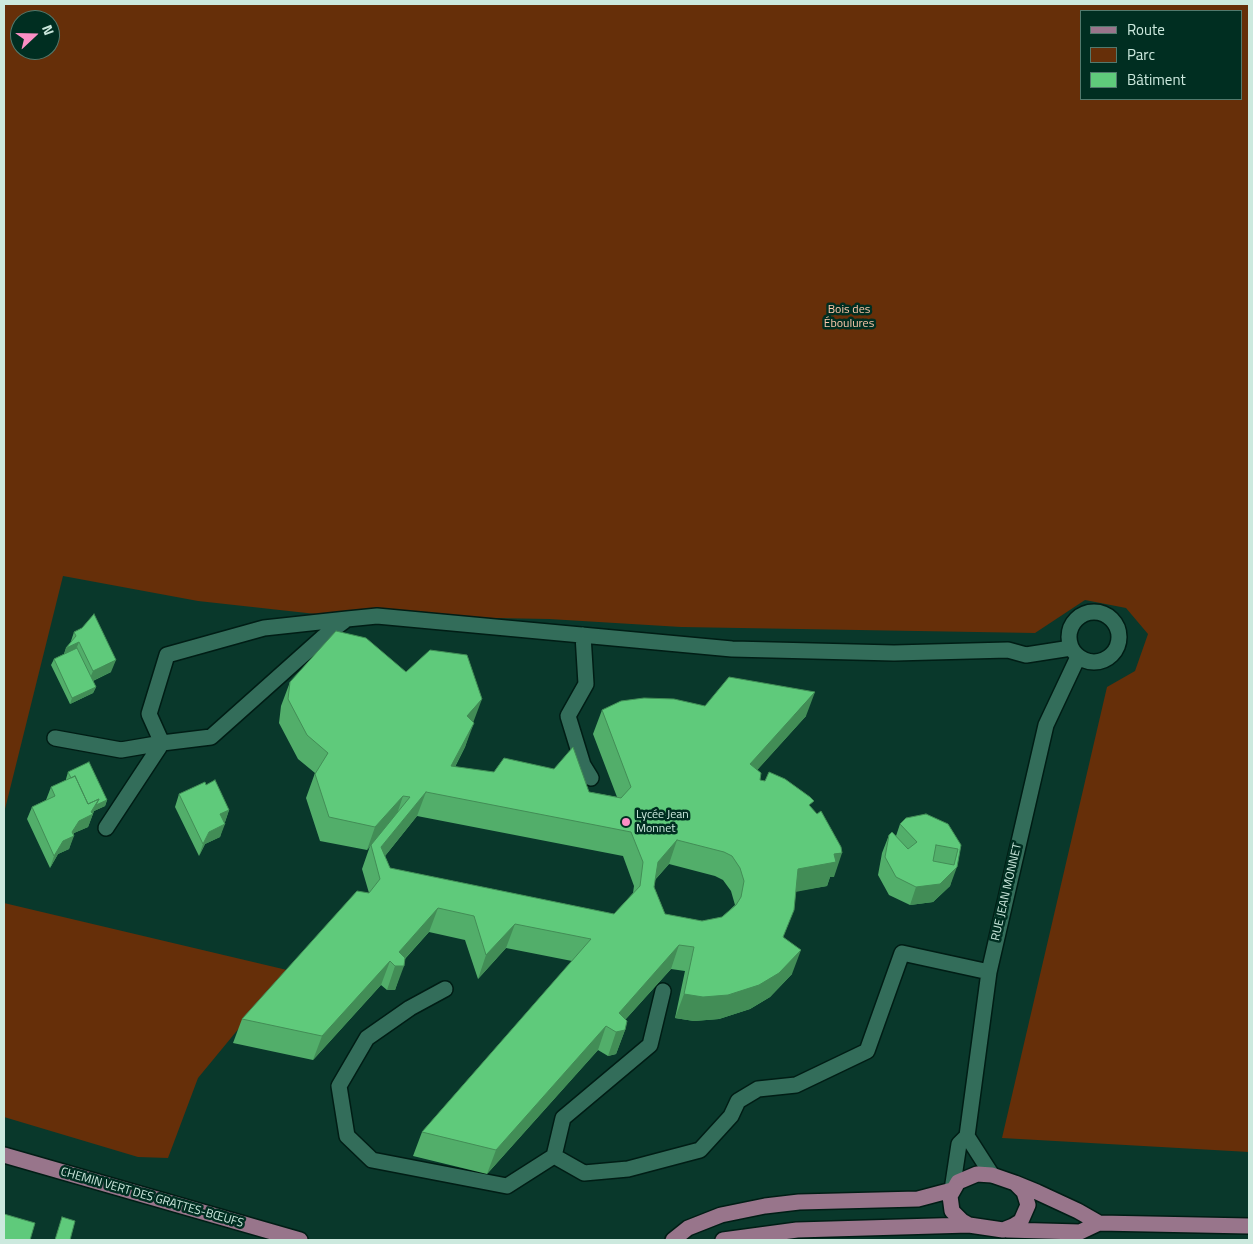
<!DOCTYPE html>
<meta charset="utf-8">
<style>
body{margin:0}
#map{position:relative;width:1253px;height:1244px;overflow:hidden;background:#09382b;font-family:"Titillium Web",sans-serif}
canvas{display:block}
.frame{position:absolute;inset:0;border:5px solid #cce9de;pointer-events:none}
.legend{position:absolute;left:1080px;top:10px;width:162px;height:90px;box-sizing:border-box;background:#002e21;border:1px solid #52796d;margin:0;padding:6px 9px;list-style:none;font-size:15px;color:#cce9de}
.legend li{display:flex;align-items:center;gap:10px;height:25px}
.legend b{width:25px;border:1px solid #52796d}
.north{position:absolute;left:10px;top:10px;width:50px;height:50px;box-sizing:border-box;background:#002e21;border:1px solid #52796d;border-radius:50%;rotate:69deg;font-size:14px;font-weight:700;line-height:20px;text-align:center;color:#cce9de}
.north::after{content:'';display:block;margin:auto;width:18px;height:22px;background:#fb8fc5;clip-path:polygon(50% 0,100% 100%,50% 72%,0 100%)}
</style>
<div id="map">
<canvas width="1253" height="1244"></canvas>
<div class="frame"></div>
<ul class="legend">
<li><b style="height:6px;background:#98758b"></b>Route</li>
<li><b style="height:14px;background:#662f09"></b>Parc</li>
<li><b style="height:14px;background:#5fca7b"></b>Bâtiment</li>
</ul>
<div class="north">N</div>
</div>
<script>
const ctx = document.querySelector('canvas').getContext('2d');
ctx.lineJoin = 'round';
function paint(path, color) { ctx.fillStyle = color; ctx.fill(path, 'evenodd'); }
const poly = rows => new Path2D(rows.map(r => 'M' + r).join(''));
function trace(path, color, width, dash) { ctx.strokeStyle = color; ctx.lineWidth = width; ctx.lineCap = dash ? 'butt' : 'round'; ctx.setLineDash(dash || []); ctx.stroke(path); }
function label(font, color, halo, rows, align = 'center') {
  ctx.font = font + ' "Titillium Web",sans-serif'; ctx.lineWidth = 5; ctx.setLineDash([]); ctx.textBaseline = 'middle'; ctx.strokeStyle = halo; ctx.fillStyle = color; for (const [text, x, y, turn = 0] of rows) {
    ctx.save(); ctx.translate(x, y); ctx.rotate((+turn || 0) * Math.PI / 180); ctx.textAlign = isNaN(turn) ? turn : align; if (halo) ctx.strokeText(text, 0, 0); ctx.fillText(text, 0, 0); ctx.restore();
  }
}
const green = poly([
 [4,4,1249,4,1249,1152,1002,1138,1107,687,1135,671,1148,634,1126,608,1085,600,1035,633,681,627,549,619,325,615,198,601,63,576,4,813],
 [1082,11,1242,11,1242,99,1082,99],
 [20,20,50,20,50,50,20,50],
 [4,903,287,970,198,1078,168,1158,138,1157,4,1117]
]);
const minor = poly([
 '1069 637a25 25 0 1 1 50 0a25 25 0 1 1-50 0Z',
 [347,619,322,638,211,737,162,743,149,714,167,655,264,628,347,619,377,616,732,649,894,653,1008,650,1026,655,1071,648],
 [583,635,586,684,568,716,583,765,591,778],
 [55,738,121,750,162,743],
 [106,828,162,743],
 [445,989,410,1008,367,1038,339,1086,347,1136,372,1160,507,1186,554,1156,563,1118,650,1045,663,991],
 [967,1136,992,1175],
 [554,1156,584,1173,628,1169,700,1150,731,1116,738,1101,758,1089,796,1085,867,1051,902,953,989,972],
 [952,1190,959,1144,967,1136,989,972,1046,725,1078,657]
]);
const major = poly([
 [4,1155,300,1240],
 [1015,1183,1024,1192,1028,1205,1021,1221,1013,1226,1003,1230,969,1225,962,1221,952,1211,950,1196,958,1182,977,1174,992,1175,1015,1183,1037,1192,1078,1211,1099,1223,1249,1226],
 [1007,1230,1080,1232,1099,1223],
 [673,1240,688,1228,721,1215,765,1206,799,1202,918,1199,952,1190],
 [723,1240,797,1230,969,1225]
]);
const wall = poly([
 [74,632,111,672,93,681,96,687,93,693,70,704,51,665,54,659,64,654,66,648,70,644],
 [406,672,473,722,465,747,455,767,617,797,593,734,602,710,705,706,806,716,757,770,760,780,811,808,834,877,830,877,827,886,796,891,783,938,792,974,770,997,750,1009,719,1019,694,1021,675,1018,685,971,671,969,625,1020,625,1030,616,1054,608,1056,598,1050,487,1174,413,1156,422,1132,572,961,506,948,478,979,465,940,429,932,405,959,395,990,387,990,381,985,313,1060,233,1043,242,1019,369,893,362,869,370,846,367,850,320,841,306,798,315,773,298,759,279,723,281,706,290,682],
 [417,816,623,856,634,886,633,893,614,914,390,868,385,856],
 [669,864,715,876,723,880,731,891,735,905,722,917,702,921,665,914,654,887,655,880],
 [68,772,107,800,105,806,94,811,88,827,74,833,69,849,58,854,50,868,27,819,32,807,46,800,51,787,66,780,66,779],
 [179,794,229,810,225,822,224,823,220,837,205,844,199,856,175,807],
 [900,824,961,845,950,886,933,902,910,905,889,895,878,875,882,853,889,835,896,836]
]);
const shadedWall = poly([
 [79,642,74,654,62,660,66,648],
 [116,660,111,672,88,683,93,671],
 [96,687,93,693,70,704,72,698],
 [815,692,806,716,741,788,750,764],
 [482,699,473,723,467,716],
 [474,723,465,747,443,790,451,766],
 [426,792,417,816,377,866,381,847],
 [403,796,395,820,367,850,375,827],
 [99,799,107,800,105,806,94,811,88,827,74,833,72,837,74,836,69,849,58,854,50,868,54,856,63,841,72,832,79,821],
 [229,810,225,822,215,827,220,814],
 [225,824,220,837,205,844,199,856,203,844,209,832],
 [677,840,669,864,649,886,658,862],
 [842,853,834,877,830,877,827,886,790,893,798,869,834,854],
 [957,867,950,886,933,902,910,905,916,887],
 [438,908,429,932,398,966,404,966,395,990,387,990,395,966,399,952],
 [515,924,506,948,478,979,486,955],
 [679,945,671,969,615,1031,619,1013],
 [801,950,792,974,770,997,750,1009,719,1019,694,1021,675,1018,684,994],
 [390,961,381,985,313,1060,322,1036],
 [606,1026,598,1050,487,1174,496,1150],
 [625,1030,616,1054,608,1056,616,1032]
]);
const building = poly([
 [94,614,116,660,93,671,79,642,66,648,76,636,74,632,82,628,94,614],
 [336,631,366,638,406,672,430,650,467,655,482,699,467,716,474,723,451,766,494,772,504,758,554,769,573,747,589,792,621,798,631,787,602,710,621,701,644,698,674,699,705,706,729,677,815,692,750,764,761,773,760,780,765,781,769,772,785,779,810,797,814,801,809,805,817,814,821,811,841,847,842,853,834,854,836,862,798,869,794,910,783,937,801,950,779,973,759,985,728,995,703,997,684,994,694,947,679,945,619,1013,627,1021,625,1030,616,1032,606,1026,496,1150,422,1132,591,939,515,924,486,955,474,916,438,908,399,952,405,958,404,966,395,966,390,961,322,1036,242,1019,357,891,369,893,380,879,371,845,410,797,403,796,375,827,329,817,315,774,328,753,307,735,288,699,290,682,336,631],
 [426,792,631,832,643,862,640,886,614,914,390,868,381,847,426,792],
 [677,840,724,852,732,856,740,868,744,881,741,897,736,905,722,917,702,921,665,914,654,887,658,862,677,840],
 [77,648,96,687,72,698,54,659,77,648],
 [89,762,107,800,96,805,99,799,88,804,75,776,71,778,68,772,89,762],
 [75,776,88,804,99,799,91,812,93,814,79,821,72,832,74,836,63,841,54,856,32,807,55,796,51,787,75,776],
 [215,780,229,810,220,814,225,824,209,832,203,844,179,794,205,782,206,785,215,780],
 [926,814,948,824,961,845,957,867,940,884,916,887,896,877,885,857,889,835,892,832,908,849,917,842,900,824,906,818,926,814],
 [936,845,958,849,954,865,933,861,936,845],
 [4,1214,35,1223,30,1240,4,1240,4,1214],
 [62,1217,75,1221,70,1240,55,1240,62,1217]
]);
const markers = [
 [626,822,5,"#fb8fc5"]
];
const parkNames = [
 ["Bois des",849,310],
 ["Éboulures",849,324]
];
const poiNames = [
 ["Lycée Jean",636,815],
 ["Monnet",636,829]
];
const streetNames = [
 ["RUE JEAN MONNET",1007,892,-77],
 ["CHEMIN VERT DES GRATTES-BŒUFS",152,1198,16]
];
paint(green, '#662f09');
trace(minor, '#001d15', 18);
trace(major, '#001d15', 18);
trace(minor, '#336d5a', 15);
trace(major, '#98758b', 15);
paint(wall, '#52ae6a');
paint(shadedWall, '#428d56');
paint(building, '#5fca7b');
trace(building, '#428d56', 1);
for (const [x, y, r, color] of markers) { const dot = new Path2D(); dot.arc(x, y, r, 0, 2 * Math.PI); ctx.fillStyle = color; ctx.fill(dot); trace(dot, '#002e21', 2); }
label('12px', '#fec9ac', '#002e21', parkNames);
label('12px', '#cce9de', '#002e21', poiNames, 'left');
label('12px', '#cce9de', '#002e21', streetNames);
</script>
